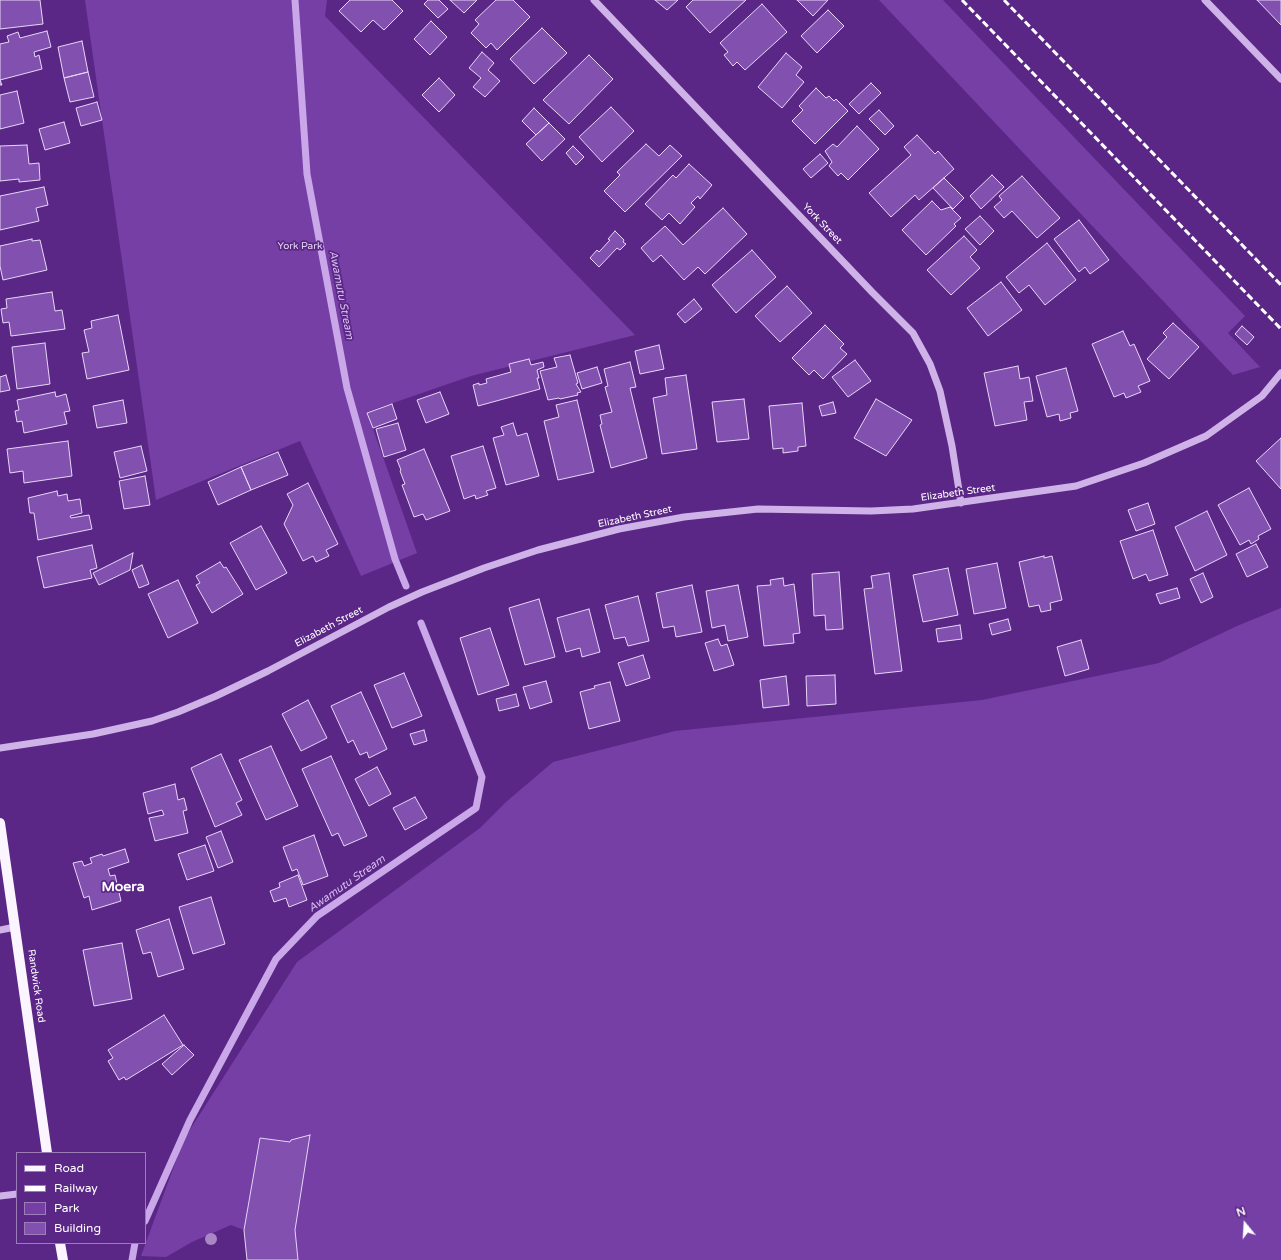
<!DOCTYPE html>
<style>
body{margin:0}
#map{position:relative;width:1281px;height:1260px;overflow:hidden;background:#5b2787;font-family:"Varela Round",sans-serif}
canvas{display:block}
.legend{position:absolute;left:16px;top:1152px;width:130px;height:92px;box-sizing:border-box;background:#5b2787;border:1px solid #9d7db7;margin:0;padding:5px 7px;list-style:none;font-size:12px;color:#fff}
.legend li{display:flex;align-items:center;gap:8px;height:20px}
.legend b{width:20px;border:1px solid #9d7db7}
.north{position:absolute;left:1225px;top:1204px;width:40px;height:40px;-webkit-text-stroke:3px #5b2787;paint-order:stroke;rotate:342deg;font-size:11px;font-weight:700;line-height:16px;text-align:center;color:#fff}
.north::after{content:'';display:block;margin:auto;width:14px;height:18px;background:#fff;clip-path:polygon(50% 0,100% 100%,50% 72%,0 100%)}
</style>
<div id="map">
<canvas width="1281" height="1260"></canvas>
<ul class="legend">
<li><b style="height:5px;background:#faf5fe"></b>Road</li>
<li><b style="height:5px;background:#fff"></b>Railway</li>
<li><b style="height:11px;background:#753fa5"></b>Park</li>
<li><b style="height:11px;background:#8250ae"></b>Building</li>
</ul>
<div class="north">N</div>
</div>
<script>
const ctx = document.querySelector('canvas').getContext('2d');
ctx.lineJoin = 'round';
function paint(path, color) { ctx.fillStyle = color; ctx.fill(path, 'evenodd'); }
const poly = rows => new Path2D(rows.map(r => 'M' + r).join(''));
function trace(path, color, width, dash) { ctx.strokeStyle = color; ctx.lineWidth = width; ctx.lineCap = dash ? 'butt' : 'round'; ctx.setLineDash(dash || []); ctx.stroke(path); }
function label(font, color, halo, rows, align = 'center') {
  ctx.font = font + ' "Varela Round",sans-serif'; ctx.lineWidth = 3.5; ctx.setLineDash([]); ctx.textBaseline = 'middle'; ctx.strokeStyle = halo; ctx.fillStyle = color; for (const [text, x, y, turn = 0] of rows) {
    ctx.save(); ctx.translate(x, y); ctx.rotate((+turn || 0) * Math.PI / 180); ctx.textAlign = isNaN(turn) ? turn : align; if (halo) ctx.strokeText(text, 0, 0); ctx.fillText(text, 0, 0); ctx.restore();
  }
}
const green = poly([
 [85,0,327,0,325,16,635,335,471,376,367,412,417,553,361,576,300,441,156,500],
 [879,0,943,0,1245,316,1228,333,1260,367,1233,375],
 [1281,608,1281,1260,298,1260,295,1230,310,1135,291,1140,290,1142,260,1138,244,1230,231,1225,192,1242,166,1257,141,1256,184,1139,297,962,480,828,506,802,553,762,675,731,982,700,1159,663,1237,626]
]);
const stream = poly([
 [295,0,307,174,347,388,395,559,406,586],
 [145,1221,190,1120,276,959,317,916,476,808,482,777,421,623],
 [132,1260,135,1243]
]);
const building = poly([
 [0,0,40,0,43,24,0,29,0,0],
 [350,0,392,0,403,11,384,30,373,20,361,32,339,11,350,0],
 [428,0,439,0,448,9,438,18,424,4,428,0],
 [450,0,477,0,464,13,450,0],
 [496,0,513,0,530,17,497,50,491,43,486,48,471,33,479,24,475,20,496,0],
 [655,0,678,0,667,10,655,0],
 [693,0,746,0,710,33,686,7,693,0],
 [797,0,828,0,813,16,797,0],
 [1257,0,1281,0,1281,25,1257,0],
 [762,4,787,32,745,70,737,62,733,66,724,55,728,52,720,43,762,4],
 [828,10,844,26,817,53,801,36,828,10],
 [431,21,447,37,430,55,414,39,431,21],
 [542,28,567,53,534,84,510,59,542,28],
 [47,31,51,47,34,52,35,57,39,55,42,69,0,80,2,85,0,85,0,44,9,42,7,36,18,32,20,38,47,31],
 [82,41,88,72,64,78,58,47,82,41],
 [482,52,494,63,488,70,500,81,485,97,473,87,481,78,469,68,482,52],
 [786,53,802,67,796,75,804,82,782,108,758,87,786,53],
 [589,55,613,79,569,124,543,100,589,55],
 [88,72,94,97,70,102,64,78,88,72],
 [439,78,455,95,439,112,422,95,439,78],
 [871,83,881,93,859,114,849,104,871,83],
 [816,88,826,98,829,96,834,101,836,99,848,111,815,144,792,121,803,110,799,106,816,88],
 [17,91,24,123,0,129,0,95,17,91],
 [97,102,102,120,81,126,76,108,97,102],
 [611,107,634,131,602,162,579,137,611,107],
 [534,108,549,123,536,135,522,121,534,108],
 [879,110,894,126,885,135,869,119,879,110],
 [64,122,70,143,45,150,39,129,64,122],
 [549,123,565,139,542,161,526,144,549,123],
 [857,126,879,149,848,180,841,173,838,176,829,166,832,162,825,151,833,144,837,147,857,126],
 [917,135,935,154,938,151,954,169,919,200,915,195,891,217,869,193,911,155,904,147,917,135],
 [646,144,659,156,670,145,682,156,625,212,604,191,620,175,617,172,646,144],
 [27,145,29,164,39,163,40,180,19,182,19,179,0,181,0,146,27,145],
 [573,146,584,157,576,165,566,153,573,146],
 [820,154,828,163,811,178,803,169,820,154],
 [689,164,712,185,700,199,698,196,691,203,695,207,680,224,669,213,662,220,645,204,673,175,676,178,689,164],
 [992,175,1004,187,981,209,970,196,992,175],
 [1022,176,1060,218,1037,238,1012,211,1004,218,994,207,1002,200,999,196,1022,176],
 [944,178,964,198,953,209,933,188,944,178],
 [44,187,48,205,36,208,39,221,0,230,0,196,44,187],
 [932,201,941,210,950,207,961,218,954,224,956,226,926,255,902,230,932,201],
 [723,208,747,234,705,274,698,267,684,280,661,255,653,262,641,248,665,226,683,245,723,208],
 [980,216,994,231,980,245,965,229,980,216],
 [1079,220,1109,260,1090,274,1085,267,1079,272,1054,239,1079,220],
 [615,231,624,240,623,242,626,244,620,250,617,248,599,267,590,258,597,250,599,252,610,240,608,239,615,231],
 [964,236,977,250,970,257,980,268,951,295,927,270,964,236],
 [32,239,32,241,40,240,47,270,3,280,0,266,0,246,32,239],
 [1047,243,1076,280,1045,305,1029,285,1019,293,1006,277,1047,243],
 [752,250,776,277,736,313,712,285,752,250],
 [1001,282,1022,310,988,336,967,308,1001,282],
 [787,286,812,313,780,342,755,316,787,286],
 [52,292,55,311,62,310,65,329,11,336,9,322,3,323,1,309,7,308,6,299,52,292],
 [694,299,702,309,685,323,677,314,694,299],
 [118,315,129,370,87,379,82,353,89,352,84,330,92,328,91,321,118,315],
 [1173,323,1199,347,1169,379,1147,359,1167,337,1163,333,1173,323],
 [825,325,844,344,840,348,847,354,823,379,814,370,809,375,792,358,825,325],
 [1242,326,1254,337,1247,345,1235,334,1242,326],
 [1123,331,1130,346,1134,344,1150,381,1138,386,1141,392,1126,398,1124,393,1114,397,1092,344,1123,331],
 [45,343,50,384,17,389,12,347,45,343],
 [659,345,664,369,640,374,635,351,659,345],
 [570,355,578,383,576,384,581,392,577,393,578,395,560,399,559,398,548,400,540,371,557,367,554,358,570,355],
 [529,359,531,365,543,362,544,367,537,370,539,378,537,378,540,389,478,406,473,385,479,383,479,385,487,383,486,379,511,372,509,364,529,359],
 [855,360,871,381,848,397,832,377,855,360],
 [630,362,636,387,630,388,647,458,611,468,600,425,602,424,600,415,612,412,605,387,608,386,604,369,630,362],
 [1018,366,1020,379,1029,377,1033,401,1024,402,1027,420,995,426,984,373,1018,366],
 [597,367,602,383,582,389,577,373,597,367],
 [1066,368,1078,411,1070,413,1071,418,1060,421,1059,414,1047,417,1036,376,1066,368],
 [6,375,10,390,0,392,0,377,6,375],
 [686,375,697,449,662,454,653,398,667,395,665,378,686,375],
 [55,392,56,397,66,394,70,411,64,412,67,424,24,433,22,421,17,422,15,411,19,410,17,400,55,392],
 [440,392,449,414,426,423,417,400,440,392],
 [744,399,749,439,717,442,712,402,744,399],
 [876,399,912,420,886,456,854,438,876,399],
 [123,400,127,423,97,428,93,406,123,400],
 [577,400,594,472,558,480,544,421,559,417,556,405,577,400],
 [833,402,836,413,822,416,819,406,833,402],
 [802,403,806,446,798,447,798,451,783,453,783,448,773,449,769,406,802,403],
 [392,404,397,419,373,428,367,413,392,404],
 [398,423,406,450,384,457,376,429,398,423],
 [513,423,517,436,527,433,539,476,506,485,493,438,504,435,501,427,513,423],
 [1281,438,1281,489,1256,461,1281,438],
 [68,441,72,476,24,483,23,471,10,473,7,449,68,441],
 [141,446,147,471,120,478,114,452,141,446],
 [483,446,496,488,486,491,488,495,476,499,475,495,464,499,451,456,483,446],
 [424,449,450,511,426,520,423,514,414,517,402,485,405,484,400,471,401,470,397,460,424,449],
 [278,452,288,475,251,490,241,467,278,452],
 [241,467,251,490,218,505,208,482,241,467],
 [145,476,150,505,124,509,119,481,145,476],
 [308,483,338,544,326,550,329,556,316,562,313,556,303,561,284,524,293,505,287,494,308,483],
 [1249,488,1271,529,1258,536,1259,539,1251,544,1249,540,1240,545,1218,505,1249,488],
 [57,491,58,496,67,494,68,501,80,499,82,513,70,516,71,518,89,515,92,529,38,540,34,513,30,513,28,498,57,491],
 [1148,503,1155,524,1136,531,1128,510,1148,503],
 [1207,511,1227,555,1195,571,1175,527,1207,511],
 [261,526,287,573,256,590,230,543,261,526],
 [1153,530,1168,575,1149,581,1146,574,1133,579,1120,541,1153,530],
 [1256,544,1268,567,1247,577,1236,554,1256,544],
 [92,545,97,568,90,570,92,578,44,588,37,557,92,545],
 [133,553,130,570,99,585,93,573,133,553],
 [1044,556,1044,558,1052,556,1062,600,1050,603,1051,610,1041,612,1039,605,1029,607,1019,562,1044,556],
 [220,562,224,568,226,567,243,594,212,613,196,585,200,583,196,576,220,562],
 [997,563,1006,608,974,614,966,569,997,563],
 [142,565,149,584,139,588,132,570,142,565],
 [948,568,958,615,923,622,913,575,948,568],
 [839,572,843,629,826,630,825,615,814,616,812,574,839,572],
 [889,573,902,671,875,674,864,589,873,588,871,576,889,573],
 [1203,573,1213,597,1201,603,1190,579,1203,573],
 [783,578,784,586,794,584,800,633,793,634,794,643,764,646,757,586,771,585,770,580,783,578],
 [178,580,198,623,168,638,148,594,178,580],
 [692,585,702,632,676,637,674,626,663,628,656,593,692,585],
 [738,585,748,637,728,641,725,625,712,628,706,591,738,585],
 [1177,588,1180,598,1160,604,1156,594,1177,588],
 [638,596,649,641,628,646,625,637,614,639,605,605,638,596],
 [539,599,555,657,525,665,509,608,539,599],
 [589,609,600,652,582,657,580,648,566,652,557,618,589,609],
 [1008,619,1011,630,992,635,989,624,1008,619],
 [960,625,962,639,938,642,936,629,960,625],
 [490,628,509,685,478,695,460,638,490,628],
 [718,639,721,646,727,644,734,665,714,671,705,643,718,639],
 [1081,640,1089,669,1065,676,1057,647,1081,640],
 [643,655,650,678,626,686,618,663,643,655],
 [404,673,422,716,392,728,374,685,404,673],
 [835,675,836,704,807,706,806,676,835,675],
 [786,676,789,705,763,708,760,680,786,676],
 [546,681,552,702,530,709,523,687,546,681],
 [610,682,620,721,589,729,580,692,595,688,594,686,610,682],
 [361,692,387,749,369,758,367,752,360,755,353,740,348,743,331,706,361,692],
 [516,694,519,706,499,711,496,699,516,694],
 [308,700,327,738,301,751,282,714,308,700],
 [424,730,427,741,414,745,410,734,424,730],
 [271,746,298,806,266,820,239,760,271,746],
 [221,754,242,800,236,803,242,815,215,827,191,768,221,754],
 [331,756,367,836,344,846,338,833,332,836,302,769,331,756],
 [377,767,391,794,369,806,355,779,377,767],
 [175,784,178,800,184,798,187,810,183,811,188,833,155,841,149,818,164,815,162,810,148,814,143,793,175,784],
 [415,797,427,818,405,830,393,808,415,797],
 [221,831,233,862,218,868,206,837,221,831],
 [314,835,328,876,303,885,297,869,292,871,283,847,314,835],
 [205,845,214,871,187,880,178,854,205,845],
 [125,849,129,862,108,869,110,876,115,875,121,901,92,910,89,896,84,898,73,863,82,861,84,866,92,863,90,858,102,854,103,856,125,849],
 [298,875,307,900,289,907,286,898,274,902,270,891,280,887,279,883,298,875],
 [211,897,225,944,193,954,179,907,211,897],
 [169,919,184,969,158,977,151,952,143,954,136,930,169,919],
 [122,943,132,999,94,1006,83,950,122,943],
 [164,1015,183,1045,126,1080,124,1077,119,1080,108,1061,113,1058,108,1050,164,1015],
 [184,1045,194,1055,172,1075,162,1064,184,1045],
 [310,1135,295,1230,298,1260,247,1260,244,1230,260,1138,290,1142,291,1140,310,1135]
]);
const minor = poly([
 [594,0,872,292,913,333,930,364,940,391,952,446,961,503],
 [1205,0,1281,79],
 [0,748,93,734,152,721,178,712,216,696,268,671,389,607,422,592,484,568,538,550,619,529,684,517,758,509,871,511,913,509,1076,486,1144,463,1206,436,1262,396,1281,373],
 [0,930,15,927],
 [0,1196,17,1194]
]);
const major = poly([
 [0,823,47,1153],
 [60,1243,63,1260]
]);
const rail = poly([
 [962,0,1281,329],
 [1004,0,1281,285]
]);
const trees = [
 [211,1239]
];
const streetNames = [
 ["York Street",822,224,46],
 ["Elizabeth Street",958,493,-8],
 ["Elizabeth Street",635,517,-12],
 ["Elizabeth Street",329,627,-28],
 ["Randwick Road",36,986,82]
];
const parkNames = [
 ["York Park",300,246]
];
const waterNames = [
 ["Awamutu Stream",341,295,79],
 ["Awamutu Stream",347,884,-35]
];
const districtNames = [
 ["Moera",123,887]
];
paint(green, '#753fa5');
trace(stream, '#c9a7e9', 7);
paint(building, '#8250ae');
trace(building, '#e7d6f6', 1);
trace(minor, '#cfb3e8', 7);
trace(major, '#faf5fe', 10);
trace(rail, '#fff', 3, [7, 3]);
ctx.fillStyle = '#a887c4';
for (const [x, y] of trees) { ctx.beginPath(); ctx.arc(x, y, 6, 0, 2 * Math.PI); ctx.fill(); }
label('10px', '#fff', '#5b2787', streetNames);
label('10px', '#e7d6f6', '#5b2787', parkNames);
label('italic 11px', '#d8beef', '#5b2787', waterNames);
label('bold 14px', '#fff', '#5b2787', districtNames);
</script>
